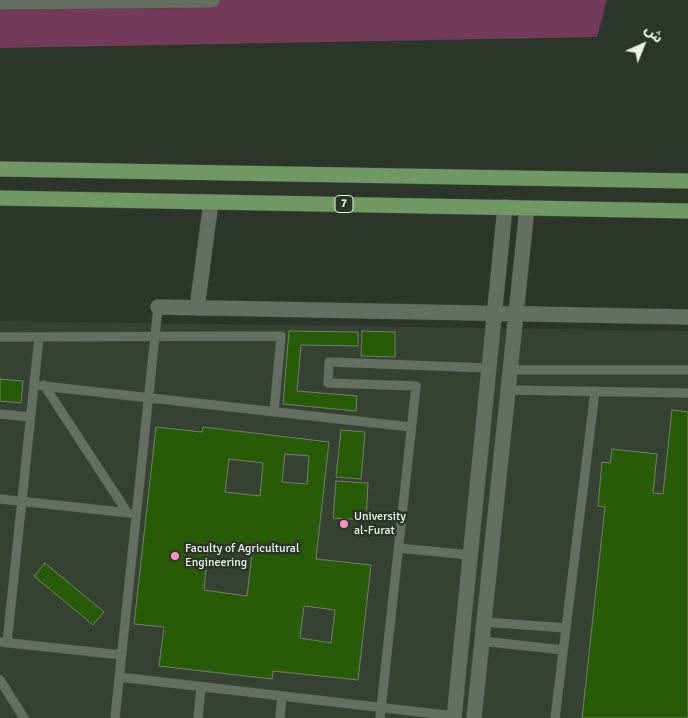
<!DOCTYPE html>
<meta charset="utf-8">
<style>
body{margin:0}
#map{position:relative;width:688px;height:718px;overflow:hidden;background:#2c3529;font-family:Signika,"Noto Sans Arabic",sans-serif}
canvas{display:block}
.north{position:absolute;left:618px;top:20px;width:50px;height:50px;-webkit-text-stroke:4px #2c3529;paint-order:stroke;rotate:44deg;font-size:14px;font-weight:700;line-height:20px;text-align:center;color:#ecf2ea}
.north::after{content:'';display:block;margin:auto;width:18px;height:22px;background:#ecf2ea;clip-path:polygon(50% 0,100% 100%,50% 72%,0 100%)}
</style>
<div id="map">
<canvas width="688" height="718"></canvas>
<div class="north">ش</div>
</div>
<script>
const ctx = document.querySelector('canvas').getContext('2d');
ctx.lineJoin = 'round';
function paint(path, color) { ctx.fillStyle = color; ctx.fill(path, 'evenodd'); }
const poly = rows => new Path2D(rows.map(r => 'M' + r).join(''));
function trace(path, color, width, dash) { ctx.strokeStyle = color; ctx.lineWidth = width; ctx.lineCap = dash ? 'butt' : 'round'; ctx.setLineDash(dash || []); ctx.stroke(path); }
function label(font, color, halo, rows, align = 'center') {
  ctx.font = font + ' Signika,sans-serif'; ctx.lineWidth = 5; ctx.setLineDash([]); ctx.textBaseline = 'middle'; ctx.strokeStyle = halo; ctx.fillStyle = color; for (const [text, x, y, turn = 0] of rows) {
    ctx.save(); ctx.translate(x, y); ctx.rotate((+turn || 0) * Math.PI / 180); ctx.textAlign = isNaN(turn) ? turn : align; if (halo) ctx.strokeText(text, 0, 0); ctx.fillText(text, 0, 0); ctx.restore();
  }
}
const built = poly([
 [0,321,688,331,688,718,0,718]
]);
const green = poly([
 [0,0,607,0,597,37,0,48]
]);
const building = poly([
 [289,331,358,332,358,346,301,345,297,391,357,396,356,411,283,404,289,331],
 [362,331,395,332,395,357,361,356,362,331],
 [0,379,23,381,21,403,0,401,0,379],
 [672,410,688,412,688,718,582,718,605,507,598,506,602,462,610,463,612,449,657,454,653,493,663,494,672,410],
 [156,427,202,432,203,427,329,442,316,559,371,565,358,680,273,671,272,679,159,666,164,627,134,624,156,427],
 [285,454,309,456,307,484,282,482,285,454],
 [229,459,263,463,260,496,225,492,229,459],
 [208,548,252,554,247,596,204,590,208,548],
 [304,606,335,610,331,643,300,638,304,606],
 [341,430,365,432,361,479,336,477,341,430],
 [336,481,368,483,366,520,333,518,336,481],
 [45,563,104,612,93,625,34,576,45,563]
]);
const lane = poly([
 [0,337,281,336,274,412],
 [510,370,688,370],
 [34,385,411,427],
 [44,385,127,512],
 [508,390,688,393],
 [0,414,30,417],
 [0,499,129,513],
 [399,548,470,555],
 [484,622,566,628],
 [482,641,563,650],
 [0,642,122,655],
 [7,643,39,337],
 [119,677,454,716],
 [0,680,24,718],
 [115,718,158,307],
 [198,718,201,687],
 [280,718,282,696],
 [380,718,416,386,328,383,329,362,489,368],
 [555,718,595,391]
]);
const street = poly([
 [0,2,212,0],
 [158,307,688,317],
 [197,308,211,202],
 [454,718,505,207],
 [474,718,527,208]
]);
const primary = poly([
 [0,169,688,181],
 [0,198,688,211]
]);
const markers = [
 [344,524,5,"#fa8fc6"],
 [175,556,5,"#fa8fc6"]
];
const shields = [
 [344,204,18]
];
const shieldNames = [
 ["7",344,204]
];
const poiNames = [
 ["University",354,517],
 ["al-Furat",354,531],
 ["Faculty of Agricultural",185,549],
 ["Engineering",185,563]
];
paint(built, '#364231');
paint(green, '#743a59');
paint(building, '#275b06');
trace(building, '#737d6f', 1);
trace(lane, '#484f46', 10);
trace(street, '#484f46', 16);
trace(primary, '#484f46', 16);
trace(lane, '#646e61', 9);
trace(street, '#646e61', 15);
trace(primary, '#719862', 15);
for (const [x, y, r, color] of markers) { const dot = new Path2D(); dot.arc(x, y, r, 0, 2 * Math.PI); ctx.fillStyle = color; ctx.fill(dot); trace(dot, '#2c3529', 2); }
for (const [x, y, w] of shields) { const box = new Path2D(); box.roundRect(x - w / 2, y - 8.5, w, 17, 4); ctx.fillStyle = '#2c3529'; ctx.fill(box); trace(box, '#ecf2ea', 1); }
label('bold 11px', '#ecf2ea', null, shieldNames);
label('12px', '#ecf2ea', '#2c3529', poiNames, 'left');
</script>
